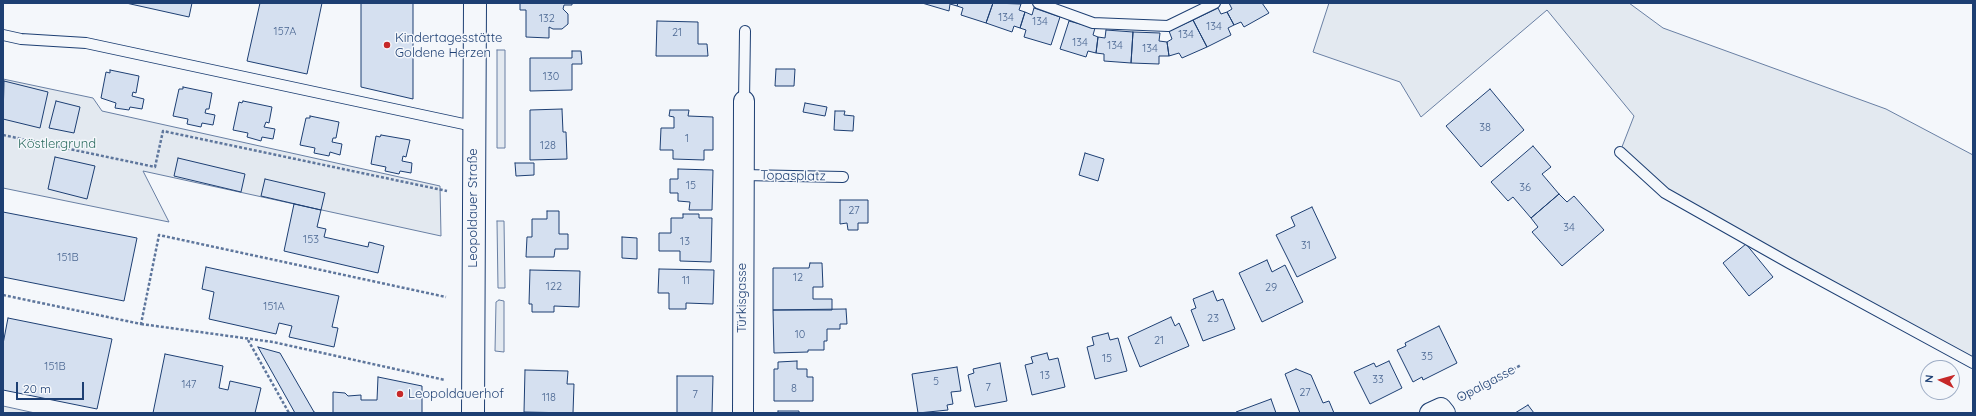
<!DOCTYPE html>
<meta charset="utf-8">
<style>
body{margin:0}
#map{position:relative;width:1976px;height:416px;overflow:hidden;background:#f4f7fb;font-family:Quicksand,sans-serif}
canvas{display:block}
.frame{position:absolute;inset:0;border:4px solid #1d3f73;pointer-events:none}
.north{position:absolute;left:1920px;top:360px;width:40px;height:40px;box-sizing:border-box;background:#f4f7fb;border:1px solid #9eadc5;border-radius:50%;rotate:276deg;font-size:11px;font-weight:700;line-height:16px;text-align:center;color:#1d3f73}
.north::after{content:'';display:block;margin:auto;width:14px;height:18px;background:#c62828;clip-path:polygon(50% 0,100% 100%,50% 72%,0 100%)}
.scale{position:absolute;left:16px;top:382px;width:68px;height:18px;box-sizing:border-box;border:2px solid #1d3f73;border-top:0;padding-left:5px;font-size:12px;line-height:14px;white-space:nowrap;color:#1d3f73;-webkit-text-stroke:3px #f4f7fb;paint-order:stroke}
</style>
<div id="map">
<canvas width="1976" height="416"></canvas>
<div class="frame"></div>
<div class="north">N</div>
<div class="scale">20 m</div>
</div>
<script>
const ctx = document.querySelector('canvas').getContext('2d');
ctx.lineJoin = 'round';
function paint(path, color) { ctx.fillStyle = color; ctx.fill(path, 'evenodd'); }
const poly = rows => new Path2D(rows.map(r => 'M' + r).join(''));
function trace(path, color, width, dash) { ctx.strokeStyle = color; ctx.lineWidth = width; ctx.lineCap = dash ? 'butt' : 'round'; ctx.setLineDash(dash || []); ctx.stroke(path); }
function label(font, color, halo, rows, align = 'center') {
  ctx.font = font + ' Quicksand,sans-serif'; ctx.lineWidth = 3; ctx.setLineDash([]); ctx.textBaseline = 'middle'; ctx.strokeStyle = halo; ctx.fillStyle = color; for (const [text, x, y, turn = 0] of rows) {
    ctx.save(); ctx.translate(x, y); ctx.rotate((+turn || 0) * Math.PI / 180); ctx.textAlign = isNaN(turn) ? turn : align; if (halo) ctx.strokeText(text, 0, 0); ctx.fillText(text, 0, 0); ctx.restore();
  }
}
const green = poly([
 [1329,3,1629,3,1663,28,1886,109,1973,155,1973,363,1665,193,1620,152,1634,116,1547,10,1421,117,1400,82,1313,52,1329,3],
 [497,50,505,50,505,148,497,148,497,50],
 [3,79,93,98,102,111,440,186,441,236,143,171,169,222,3,188,3,79],
 [497,221,504,221,505,288,498,288,497,221],
 [499,300,504,301,504,352,495,351,496,302,499,300],
 [3,406,35,413,3,413,3,406]
]);
const building = poly([
 [126,3,192,3,189,17,126,3],
 [260,3,322,3,307,74,247,61,260,3],
 [361,3,413,3,413,99,361,87,361,3],
 [520,3,572,3,572,5,564,5,563,9,568,14,568,24,562,29,553,29,549,27,549,38,526,37,526,10,520,10,520,3],
 [922,3,958,3,957,6,950,4,949,11,922,3],
 [958,3,993,3,986,23,961,15,963,8,957,6,958,3],
 [993,3,1021,4,1019,10,1025,12,1020,28,1014,26,1012,32,986,23,993,3],
 [1229,3,1262,3,1269,13,1244,27,1241,22,1234,25,1227,12,1232,9,1229,3],
 [1034,8,1060,17,1051,45,1024,37,1026,30,1020,28,1025,12,1032,15,1034,8],
 [1218,8,1221,14,1227,12,1234,25,1228,28,1231,35,1207,47,1193,20,1218,8],
 [1193,20,1207,47,1182,58,1179,53,1169,56,1167,42,1172,39,1169,31,1193,20],
 [657,21,698,22,698,44,707,44,708,56,656,56,657,21],
 [1069,21,1095,28,1093,35,1098,37,1096,53,1088,51,1086,57,1060,49,1069,21],
 [1106,30,1133,32,1131,63,1104,61,1104,54,1096,53,1098,37,1105,38,1106,30],
 [1133,32,1160,33,1159,41,1167,42,1169,56,1159,56,1159,64,1131,63,1133,32],
 [572,51,581,51,582,64,572,64,572,90,530,91,530,58,572,58,572,51],
 [776,69,795,69,794,86,775,86,776,69],
 [110,70,139,76,136,93,133,92,132,96,144,99,142,109,130,107,129,110,115,108,116,103,101,98,106,72,110,73,110,70],
 [4,81,48,92,40,128,3,119,4,81],
 [183,87,212,93,209,109,206,109,205,113,215,115,213,125,202,123,201,127,187,124,188,119,173,116,179,89,183,89,183,87],
 [1490,89,1524,130,1481,167,1446,126,1490,89],
 [56,101,80,107,74,133,49,128,56,101],
 [243,101,272,107,269,123,266,122,264,127,275,129,273,139,262,137,261,141,247,137,248,133,233,130,239,102,242,103,243,101],
 [805,103,827,107,825,116,803,112,805,103],
 [562,109,563,132,566,132,567,159,530,160,530,110,562,109],
 [670,110,689,110,688,116,713,117,713,150,704,150,704,160,673,159,673,150,660,150,661,128,674,128,674,117,669,116,670,110],
 [835,111,845,111,844,115,854,116,853,131,834,130,835,111],
 [310,116,339,122,336,138,333,138,332,142,342,144,340,155,330,152,329,156,314,153,315,148,300,145,306,118,310,118,310,116],
 [381,135,410,140,406,157,403,156,402,161,412,163,411,173,400,171,399,174,385,171,386,167,371,164,376,136,380,137,381,135],
 [1533,146,1551,167,1542,174,1559,194,1531,218,1513,197,1508,201,1491,182,1533,146],
 [1085,153,1104,159,1098,181,1079,175,1085,153],
 [55,157,95,166,87,199,48,189,55,157],
 [178,158,245,174,241,192,174,176,178,158],
 [515,163,534,163,534,175,516,176,515,163],
 [678,169,713,170,712,210,689,210,690,202,678,201,678,193,670,193,670,179,678,179,678,169],
 [265,179,325,193,321,210,261,196,265,179],
 [1559,194,1567,202,1574,196,1604,230,1562,266,1532,232,1538,227,1531,218,1559,194],
 [840,200,868,200,868,223,858,223,858,230,848,230,847,223,840,224,840,200],
 [294,204,321,210,317,227,326,229,324,237,368,247,369,242,384,246,378,273,284,251,294,204],
 [1312,207,1336,258,1297,277,1276,235,1295,226,1291,217,1312,207],
 [547,211,559,211,559,234,568,234,568,249,555,249,554,257,526,257,527,237,532,237,532,219,547,219,547,211],
 [3,212,137,238,124,301,3,277,3,212],
 [683,214,699,214,699,218,712,218,711,262,680,261,680,251,659,251,659,233,671,233,671,218,683,218,683,214],
 [622,237,637,238,637,259,622,258,622,237],
 [1746,244,1773,277,1749,296,1723,263,1746,244],
 [1267,260,1272,272,1285,265,1303,302,1262,322,1239,273,1267,260],
 [810,263,822,263,823,287,813,287,813,299,832,299,832,310,773,310,773,268,809,268,810,263],
 [206,267,339,296,332,327,338,328,334,347,289,337,292,326,279,323,276,334,209,319,214,292,202,289,206,267],
 [659,269,714,270,713,304,686,303,686,309,669,309,669,293,658,293,659,269],
 [530,270,580,271,579,307,554,306,554,312,532,312,532,304,529,304,530,270],
 [1213,291,1217,301,1223,299,1235,329,1203,341,1191,310,1196,308,1193,299,1213,291],
 [846,309,847,324,840,324,840,329,827,329,827,341,824,341,824,350,808,350,808,352,774,353,773,310,846,309],
 [1171,317,1175,326,1179,323,1189,346,1140,367,1128,337,1171,317],
 [8,318,112,339,97,409,3,390,3,344,8,318],
 [1439,326,1457,363,1423,380,1422,377,1413,382,1397,350,1406,346,1405,343,1439,326],
 [1108,333,1110,340,1118,338,1127,371,1095,379,1087,347,1094,345,1092,337,1108,333],
 [258,347,280,353,314,412,317,413,295,413,258,347],
 [1047,353,1049,360,1058,358,1065,387,1032,395,1025,365,1033,363,1031,357,1047,353],
 [165,354,223,366,219,388,228,390,230,381,261,388,255,413,153,413,165,354],
 [797,361,797,369,807,369,807,377,813,377,813,401,774,401,774,369,778,369,778,362,797,361],
 [1389,361,1402,388,1370,404,1354,372,1374,363,1376,367,1389,361],
 [1000,363,1007,401,975,407,968,375,974,373,973,369,1000,363],
 [957,367,961,391,951,392,953,404,947,405,948,410,918,413,912,374,957,367],
 [1296,369,1311,375,1323,403,1329,401,1334,413,1300,413,1285,374,1296,369],
 [525,370,568,371,567,384,574,384,573,413,524,412,525,370],
 [677,376,713,376,712,413,677,413,677,376],
 [378,377,422,386,422,413,333,413,333,392,345,393,348,396,361,395,361,400,377,400,378,377],
 [1271,399,1276,413,1236,413,1236,412,1271,399],
 [1528,405,1534,413,1515,413,1528,405],
 [778,411,799,411,799,413,778,413,778,411]
]);
const path = poly([
 [3,135,155,167,163,131,447,191],
 [3,295,141,324,159,235,446,297],
 [141,324,273,342,445,380],
 [248,340,289,413],
 [1460,398,1521,365]
]);
const lane = poly([
 [1038,3,1093,23,1168,26,1215,3],
 [3,35,21,39,86,43,473,126],
 [744,101,745,31],
 [1620,152,1665,193,1789,263,1973,363],
 [743,175,843,177]
]);
const street = poly([
 [743,413,744,101],
 [1430,413,1441,408,1445,413]
]);
const secondary = poly([
 [473,413,475,3]
]);
const markers = [
 [387,45,4,"#c62828"],
 [400,394,4,"#c62828"]
];
const numberNames = [
 ["134",1006,18],
 ["132",547,19],
 ["134",1040,22],
 ["134",1214,27],
 ["157A",285,32],
 ["21",677,33],
 ["134",1186,35],
 ["134",1080,43],
 ["134",1115,46],
 ["134",1150,49],
 ["130",551,77],
 ["38",1485,128],
 ["1",687,139],
 ["128",548,146],
 ["15",691,186],
 ["36",1525,188],
 ["27",854,211],
 ["34",1569,228],
 ["153",311,240],
 ["13",685,242],
 ["31",1306,246],
 ["151B",68,258],
 ["12",798,278],
 ["11",686,281],
 ["122",554,287],
 ["29",1271,288],
 ["151A",274,307],
 ["23",1213,319],
 ["10",800,335],
 ["21",1159,341],
 ["35",1427,357],
 ["15",1107,359],
 ["151B",55,367],
 ["13",1045,376],
 ["33",1378,380],
 ["5",936,382],
 ["147",189,385],
 ["7",988,388],
 ["8",794,389],
 ["27",1305,393],
 ["7",695,395],
 ["118",549,398]
];
const poiNames = [
 ["Kindertagesstätte",395,38],
 ["Goldene Herzen",395,53],
 ["Leopoldauerhof",408,394]
];
const parkNames = [
 ["Köstlergrund",57,144]
];
const streetNames = [
 ["Topasplatz",793,176,1],
 ["Leopoldauer Straße",473,208,-90],
 ["Türkisgasse",742,298,-90],
 ["Opalgasse",1486,384,-28]
];
paint(green, '#e3e9f0');
trace(green, '#687fa3', 1);
paint(building, '#d5e0f0');
trace(building, '#1d3f73', 1);
trace(lane, '#1d3f73', 12);
trace(street, '#1d3f73', 22);
trace(secondary, '#1d3f73', 24);
trace(path, '#5e769c', 2.5, [3, 2]);
trace(lane, '#f4f7fb', 10);
trace(street, '#f4f7fb', 20);
trace(secondary, '#f4f7fb', 22);
for (const [x, y, r, color] of markers) { const dot = new Path2D(); dot.arc(x, y, r, 0, 2 * Math.PI); ctx.fillStyle = color; ctx.fill(dot); trace(dot, '#f4f7fb', 1.5); }
label('11px', '#4b6792', null, numberNames);
label('13px', '#1d3f73', '#f4f7fb', poiNames, 'left');
label('13px', '#2c6c60', '#f4f7fb', parkNames);
label('13px', '#1d3f73', '#f4f7fb', streetNames);
</script>
